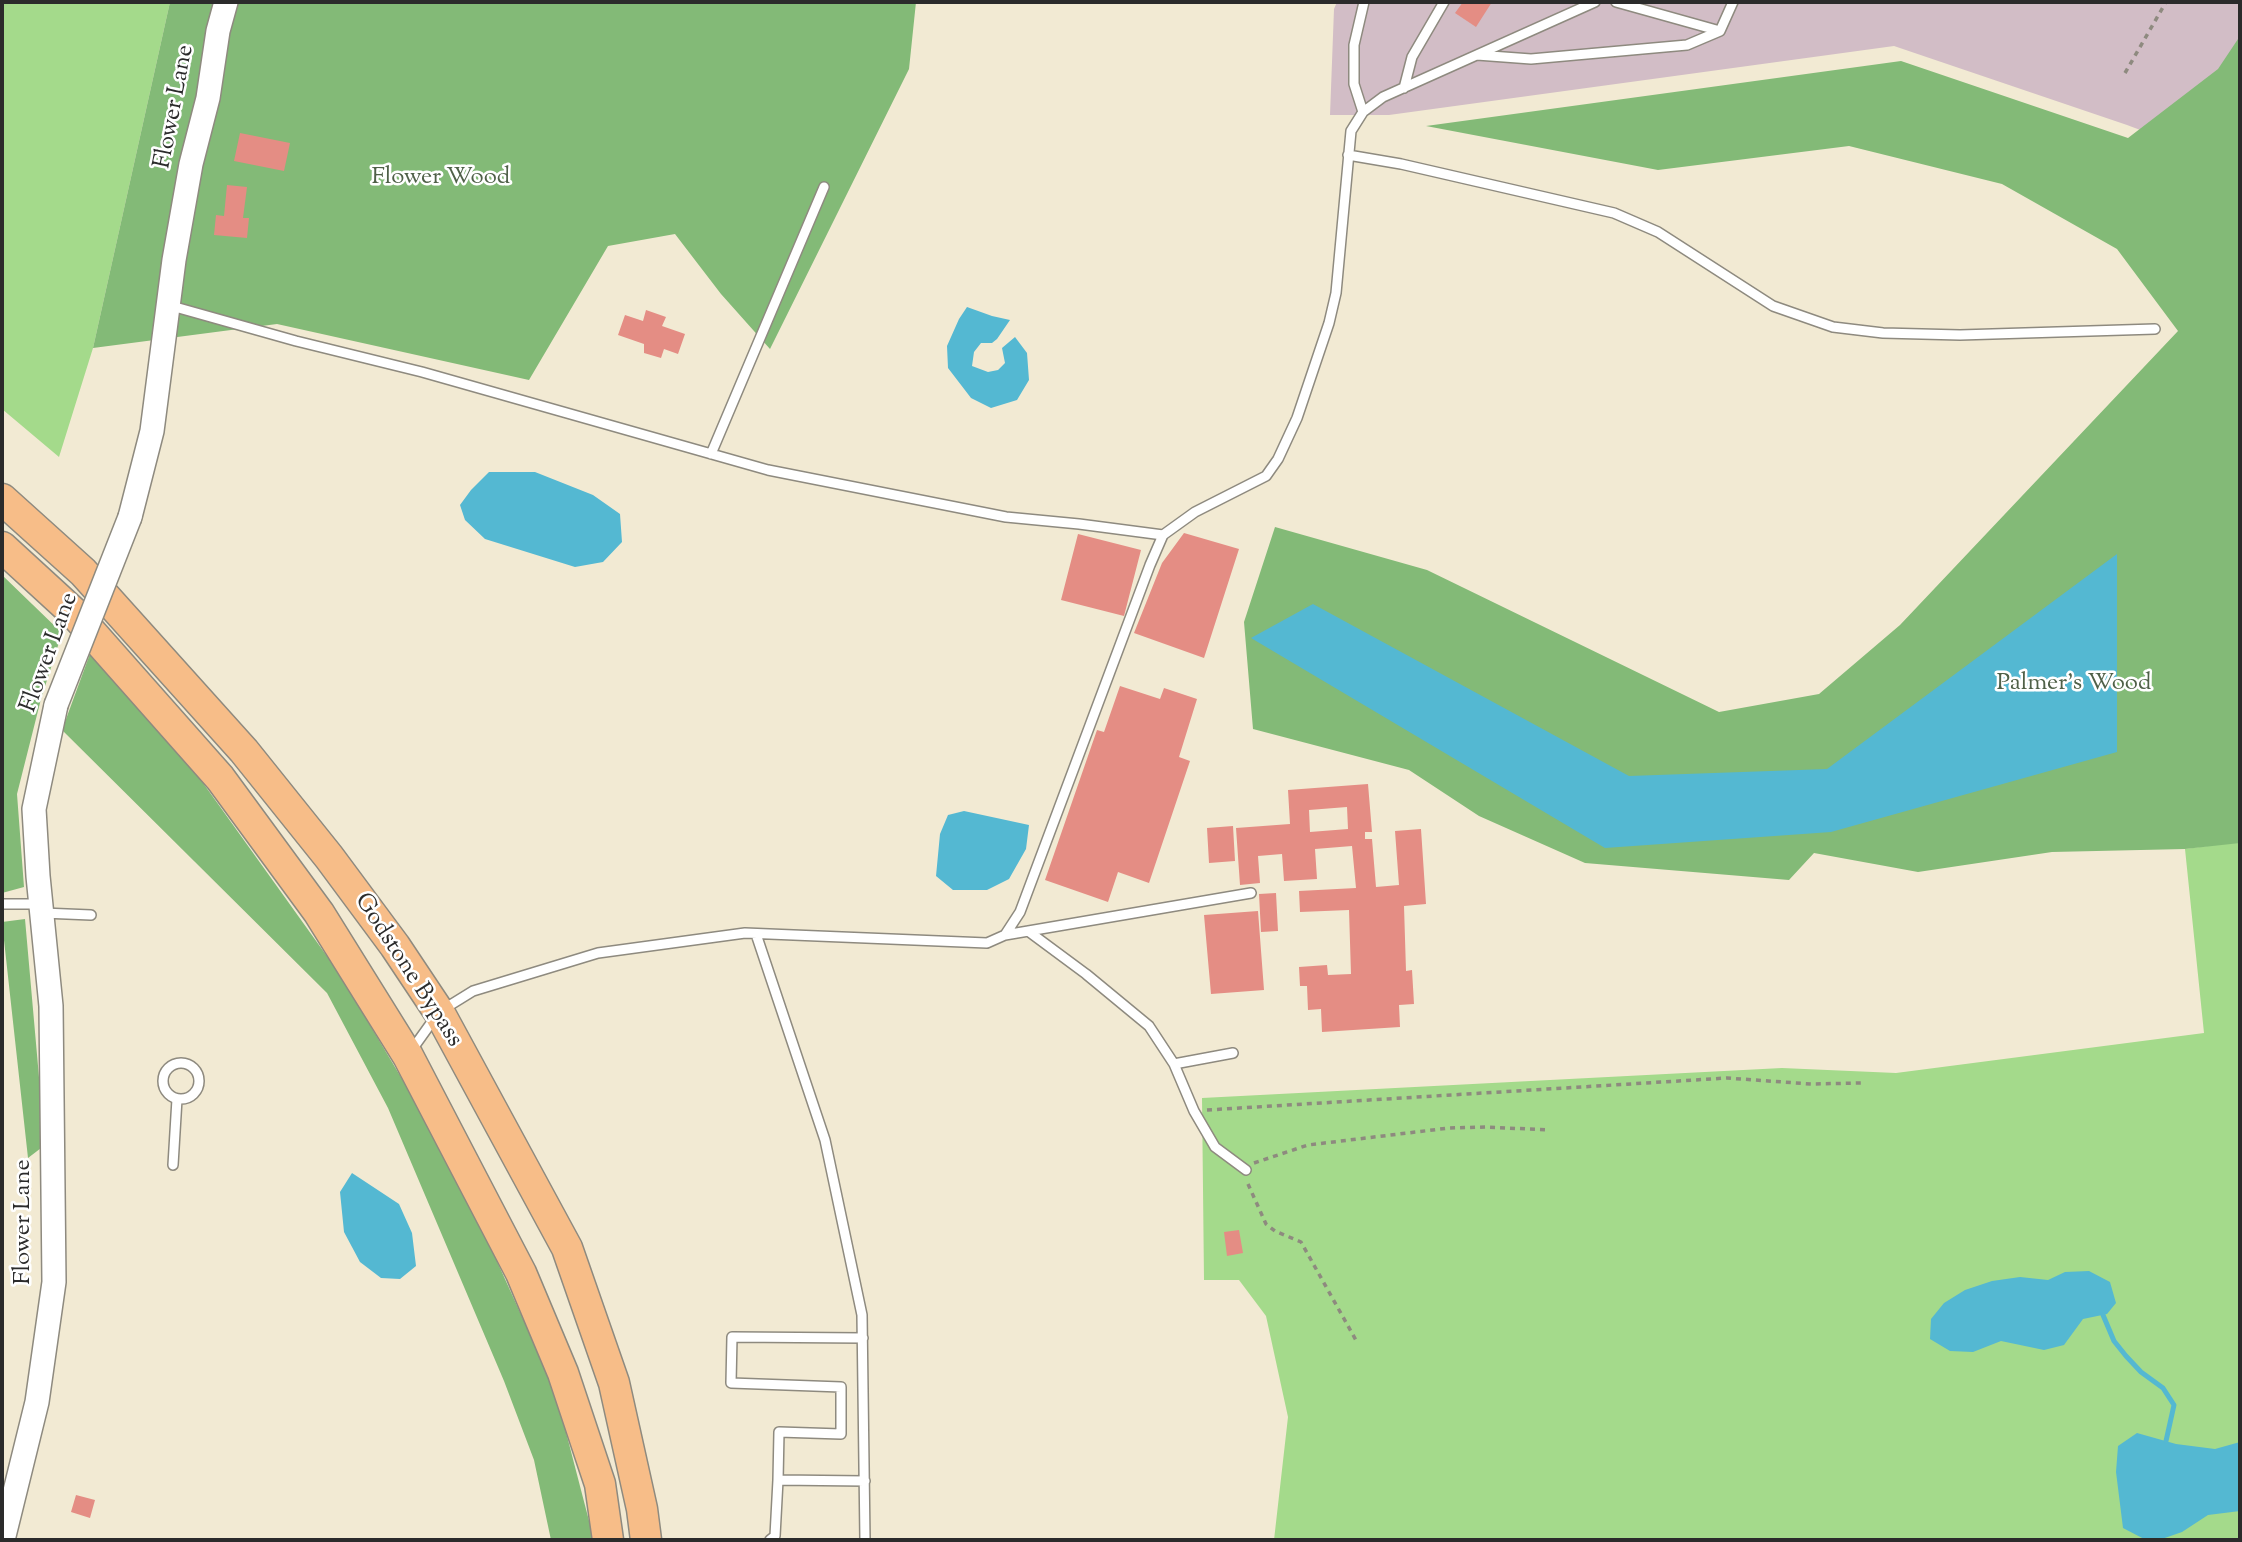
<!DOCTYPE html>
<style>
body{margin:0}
#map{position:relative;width:2242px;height:1542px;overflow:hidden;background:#f2ead3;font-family:"Sorts Mill Goudy",serif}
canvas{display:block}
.frame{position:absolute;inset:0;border:4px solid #2b2b2b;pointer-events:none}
</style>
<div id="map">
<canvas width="2242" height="1542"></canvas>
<div class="frame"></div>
</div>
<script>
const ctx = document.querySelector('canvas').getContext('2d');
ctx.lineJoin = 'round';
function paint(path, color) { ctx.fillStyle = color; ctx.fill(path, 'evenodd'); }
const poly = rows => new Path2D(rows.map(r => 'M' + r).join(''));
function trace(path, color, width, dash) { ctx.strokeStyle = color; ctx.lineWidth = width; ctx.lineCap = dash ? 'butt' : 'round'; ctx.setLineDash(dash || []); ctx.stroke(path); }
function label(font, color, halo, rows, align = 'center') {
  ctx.font = font + ' "Sorts Mill Goudy",serif'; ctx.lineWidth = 5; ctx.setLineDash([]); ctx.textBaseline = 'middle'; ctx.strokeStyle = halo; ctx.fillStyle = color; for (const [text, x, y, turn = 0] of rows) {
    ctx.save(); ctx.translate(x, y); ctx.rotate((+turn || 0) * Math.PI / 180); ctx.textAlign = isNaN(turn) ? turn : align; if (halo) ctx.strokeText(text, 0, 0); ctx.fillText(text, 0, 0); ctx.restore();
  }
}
const industrial = poly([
 [1337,2,2240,2,2240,122,2223,161,2127,125,1894,46,1389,115,1330,115,1334,9]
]);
const green = poly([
 [2,2,170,2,93,348,59,457,2,409],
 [2237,842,2240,843,2240,1540,1274,1540,1288,1417,1266,1316,1239,1280,1204,1280,1202,1098,1782,1068,1896,1073,2204,1033,2185,849]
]);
const forest = poly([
 [170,2,916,2,909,69,770,349,721,294,675,234,608,246,529,380,277,324,93,348],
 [2240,36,2240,843,2185,849,2052,852,1918,872,1814,853,1789,880,1585,863,1479,816,1409,770,1253,729,1244,622,1275,527,1427,570,1719,712,1819,694,1900,625,2178,331,2117,249,2002,184,1849,146,1658,170,1426,126,1901,61,2128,138,2218,69],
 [2,575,62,633,41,699,17,794,24,887,2,893],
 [91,651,198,776,339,973,408,1089,473,1208,555,1390,594,1540,551,1540,534,1460,504,1381,388,1108,327,993,62,730],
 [25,919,45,1145,28,1158,2,922]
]);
const water = poly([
 [967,307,992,316,1010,320,997,339,992,343,981,343,974,352,972,366,988,372,998,370,1005,363,1002,348,1015,337,1027,353,1029,380,1017,400,991,408,971,398,948,368,947,346,959,319],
 [489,472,535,472,593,495,620,514,622,542,603,562,575,567,485,539,465,520,460,505,471,490],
 [2117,554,2117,752,1831,832,1605,848,1251,638,1313,604,1629,776,1827,769],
 [964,811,1029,825,1026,849,1009,879,987,890,953,890,936,876,940,834,948,815],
 [352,1173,399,1204,412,1233,416,1266,400,1279,381,1278,360,1262,344,1232,340,1192],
 [2089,1271,2110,1282,2116,1303,2107,1314,2083,1319,2064,1345,2044,1350,2001,1341,1973,1352,1950,1351,1930,1339,1931,1319,1944,1303,1965,1290,1992,1281,2020,1277,2048,1280,2065,1272],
 [2137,1433,2176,1444,2215,1449,2240,1442,2240,1511,2208,1515,2182,1532,2159,1540,2146,1540,2123,1528,2116,1472,2118,1446]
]);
const stream = poly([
 [2103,1315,2114,1341,2126,1356,2141,1372,2163,1388,2174,1405,2166,1441]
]);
const building = poly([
 [1463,2,1492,2,1476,27,1455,13],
 [240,133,290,143,284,171,234,161],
 [227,185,247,187,243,218,249,218,247,238,214,235,216,215,224,216],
 [646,310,666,317,662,326,685,334,678,354,664,349,661,358,644,353,644,344,618,335,625,315,643,321],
 [1184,533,1239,549,1204,658,1134,633,1162,563],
 [1078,534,1141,550,1124,616,1061,600],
 [1120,686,1160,699,1164,688,1197,699,1179,757,1190,761,1149,883,1118,872,1108,902,1045,880,1097,730,1104,732],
 [1368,784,1372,832,1365,832,1365,839,1372,839,1376,887,1399,885,1395,831,1421,829,1426,904,1404,906,1406,971,1412,970,1414,1004,1399,1005,1400,1027,1322,1032,1321,1009,1308,1010,1307,986,1300,986,1299,967,1327,965,1328,975,1351,974,1349,910,1300,912,1299,891,1356,888,1352,846,1315,849,1317,879,1284,881,1282,854,1258,856,1260,883,1240,885,1236,828,1290,824,1288,790],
 [1347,807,1348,829,1310,832,1309,810],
 [1233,826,1235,861,1209,863,1207,828],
 [1276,893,1278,931,1261,932,1259,894],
 [1258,911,1264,990,1211,994,1204,915],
 [1239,1230,1243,1253,1227,1256,1224,1232],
 [76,1495,95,1500,90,1518,71,1512]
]);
const path = poly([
 [2125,73,2166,2],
 [1207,1110,1727,1078,1811,1084,1861,1083],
 [1254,1163,1308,1145,1449,1128,1486,1127,1549,1130],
 [1248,1184,1266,1224,1275,1231,1301,1242,1357,1342]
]);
const service = poly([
 [1616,2,1720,31],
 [1477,55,1531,59,1687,45,1720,31,1733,2],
 [1404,88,1412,57,1444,2],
 [1363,112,1354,84,1354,45,1364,2],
 [1348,155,1401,164,1614,213,1658,232,1773,306,1833,327,1883,333,1960,335,2155,329],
 [168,305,296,341,422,372,768,470,1006,517,1079,524,1163,535],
 [711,454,824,187],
 [2,904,39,904],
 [43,913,91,915],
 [1028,931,1086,974,1149,1026,1174,1064,1194,1111,1215,1147,1246,1170],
 [756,934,825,1140,862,1315,865,1540],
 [1005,935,1251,893],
 [411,1051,439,1012,473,991,598,953,745,933,987,943,1005,935,1020,912,1150,565,1163,535,1195,512,1266,476,1278,459,1297,418,1329,323,1336,293,1351,131,1363,112,1383,97,1595,2],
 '163 1081a18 18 0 1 1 36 0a18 18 0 1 1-36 0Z',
 [1174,1064,1233,1053],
 [173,1165,177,1099],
 [863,1338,732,1337,731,1383,841,1387,841,1434,779,1432,778,1480,865,1481],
 [770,1540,775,1536,778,1480]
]);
const tertiary = poly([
 [130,517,152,431,174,260,191,164,208,98,218,31,226,2],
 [3,1540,37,1402,54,1282,51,1006,38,876,34,809,56,705]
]);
const trunk = poly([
 [2,499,83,572,244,751,329,857,395,946,439,1012,567,1248,614,1383,642,1509,646,1540],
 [2,547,74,613,220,778,319,913,408,1056,521,1273,563,1373,600,1484,608,1540]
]);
const tertiaryBridge = poly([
 [56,705,130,517]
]);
const streetNames = [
 ["Flower Lane",176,107,-79],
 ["Flower Lane",51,653,-70],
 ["Godstone Bypass",407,971,57],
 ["Flower Lane",25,1222,-90]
];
const parkNames = [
 ["Flower Wood",441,179],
 ["Palmer's Wood",2074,685]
];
paint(industrial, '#d2bdc6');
paint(green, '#a4da8b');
paint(forest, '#83ba77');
paint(water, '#54b8d2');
trace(stream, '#54b8d2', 5);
paint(building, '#e48d84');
trace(service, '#8e8a7f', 12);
trace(tertiary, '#8e8a7f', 26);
trace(trunk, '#8e8a7f', 33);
trace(path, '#8e8a7f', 3.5, [5, 5]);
trace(service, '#fff', 9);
trace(tertiary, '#fff', 23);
trace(trunk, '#f7bd88', 30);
trace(tertiaryBridge, '#8e8a7f', 26, []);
trace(tertiaryBridge, '#fff', 23);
label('24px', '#2b2b2b', '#fff', streetNames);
label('24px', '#4f6048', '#fff', parkNames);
</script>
